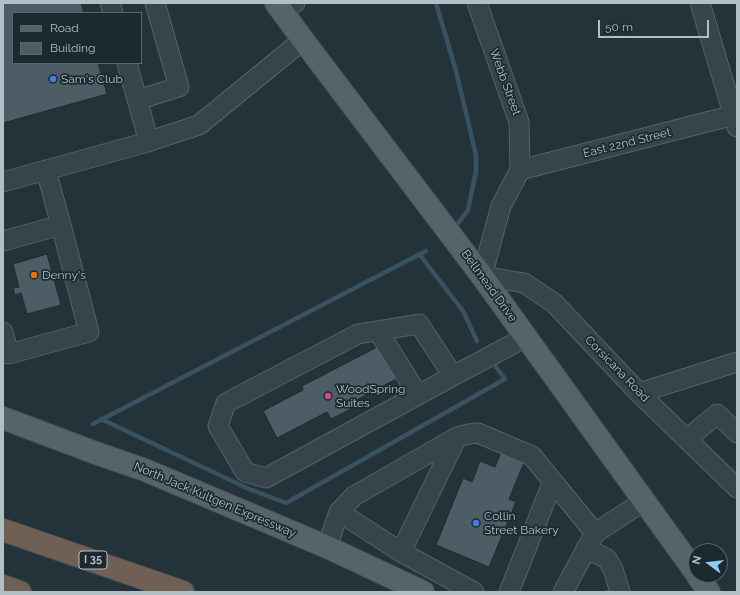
<!DOCTYPE html>
<style>
body{margin:0}
#map{position:relative;width:740px;height:595px;overflow:hidden;background:#24333a;font-family:Raleway,sans-serif}
canvas{display:block}
.frame{position:absolute;inset:0;border:4px solid #b3bfc6;pointer-events:none}
.legend{position:absolute;left:12px;top:12px;width:130px;height:52px;box-sizing:border-box;background:#1d2930;border:1px solid #59656c;margin:0;padding:5px 7px;list-style:none;font-size:12px;color:#b3bfc6}
.legend li{display:flex;align-items:center;gap:8px;height:20px}
.legend b{width:20px;border:1px solid #59656c}
.north{position:absolute;left:688px;top:543px;width:40px;height:40px;box-sizing:border-box;background:#1d2930;border:1px solid #59656c;border-radius:50%;rotate:285deg;font-size:11px;font-weight:700;line-height:16px;text-align:center;color:#b3bfc6}
.north::after{content:'';display:block;margin:auto;width:14px;height:18px;background:#8dcbf2;clip-path:polygon(50% 0,100% 100%,50% 72%,0 100%)}
.scale{position:absolute;left:598px;top:20px;width:111px;height:18px;box-sizing:border-box;border:2px solid #b3bfc6;border-top:0;padding-left:5px;font-size:12px;line-height:14px;white-space:nowrap;color:#b3bfc6;-webkit-text-stroke:3px #1d2930;paint-order:stroke}
</style>
<div id="map">
<canvas width="740" height="595"></canvas>
<div class="frame"></div>
<ul class="legend">
<li><b style="height:5px;background:#56636b"></b>Road</li>
<li><b style="height:11px;background:#4c5d65"></b>Building</li>
</ul>
<div class="north">N</div>
<div class="scale">50 m</div>
</div>
<script>
const ctx = document.querySelector('canvas').getContext('2d');
ctx.lineJoin = 'round';
const poly = rows => new Path2D(rows.map(r => 'M' + r).join(''));
function trace(path, color, width, dash) { ctx.strokeStyle = color; ctx.lineWidth = width; ctx.lineCap = dash ? 'butt' : 'round'; ctx.setLineDash(dash || []); ctx.stroke(path); }
function paint(path, color) { ctx.fillStyle = color; ctx.fill(path, 'evenodd'); }
function label(font, color, halo, rows, align = 'center') {
  ctx.font = font + ' Raleway,sans-serif'; ctx.lineWidth = 3.5; ctx.setLineDash([]); ctx.textBaseline = 'middle'; ctx.strokeStyle = halo; ctx.fillStyle = color; for (const [text, x, y, turn = 0] of rows) {
    ctx.save(); ctx.translate(x, y); ctx.rotate((+turn || 0) * Math.PI / 180); ctx.textAlign = isNaN(turn) ? turn : align; if (halo) ctx.strokeText(text, 0, 0); ctx.fillText(text, 0, 0); ctx.restore();
  }
}
const stream = poly([
 [436,3,456,71,476,155,476,171,468,210,458,223],
 [420,255,463,311,477,341],
 [101,419,249,489,286,503,505,379,496,367],
 [93,424,426,251]
]);
const building = poly([
 [3,3,81,3,84,13,13,13,13,63,98,63,107,94,3,123,3,3],
 [47,254,61,305,27,314,21,293,15,295,13,288,19,287,13,264,47,254],
 [383,344,400,377,353,402,355,407,331,419,327,412,277,438,263,411,303,390,302,386,383,344],
 [502,450,525,460,509,499,516,502,489,567,436,545,463,478,472,482,480,461,495,467,502,450],
 [610,589,611,592,597,592,610,589]
]);
const minor = poly([
 [110,3,113,13],
 [477,3,519,122,520,170,501,206,482,276,524,283,554,303,639,393,737,488],
 [700,3,737,127],
 [280,8,295,3],
 [127,63,149,142],
 [137,100,179,87,155,3],
 [46,170,61,225],
 [520,170,734,115],
 [3,182,144,143,199,125,303,40],
 [3,241,61,225,89,332,9,354,3,332],
 [378,331,418,395],
 [453,376,419,324,358,334,226,403,218,426,245,472,266,478,453,376,526,337],
 [639,393,737,362],
 [687,439,717,414,737,433],
 [339,512,401,552,474,592],
 [327,547,339,512,354,496,457,437,469,434,478,433,532,456,595,533],
 [586,548,607,559,613,569,620,592],
 [401,552,457,437],
 [509,592,553,481],
 [563,592,595,533,644,501]
]);
const major = poly([
 [276,3,303,40,482,276,696,573],
 [3,418,93,452,145,470,327,547,423,592],
 [697,575,709,592]
]);
const highway = poly([
 [3,530,183,592],
 [3,586,20,592]
]);
const markers = [
 [53,79,4,"#3f7fe0"],
 [34,275,4,"#e8710a"],
 [328,396,4,"#d1479c"],
 [476,523,4,"#3f7fe0"]
];
const shields = [
 [93,560,28]
];
const shieldNames = [
 ["I 35",93,560]
];
const poiNames = [
 ["Sam's Club",61,79],
 ["Denny's",42,275],
 ["WoodSpring",336,389],
 ["Suites",336,403],
 ["Collin",484,516],
 ["Street Bakery",484,530]
];
const streetNames = [
 ["Webb Street",505,82,70],
 ["East 22nd Street",627,143,-14],
 ["Bellmead Drive",489,286,54],
 ["Corsicana Road",617,369,46],
 ["North Jack Kultgen Expressway",215,500,23]
];
trace(stream, '#395261', 4.5);
paint(building, '#4c5d65');
trace(building, '#1f2b32', 1);
trace(minor, '#566269', 21);
trace(major, '#445057', 24);
trace(highway, '#434f56', 24);
trace(minor, '#38444b', 19);
trace(major, '#56636b', 22);
trace(highway, '#705f55', 22);
for (const [x, y, r, color] of markers) { const dot = new Path2D(); dot.arc(x, y, r, 0, 2 * Math.PI); ctx.fillStyle = color; ctx.fill(dot); trace(dot, '#1d2930', 1.5); }
for (const [x, y, w] of shields) { const box = new Path2D(); box.roundRect(x - w / 2, y - 9, w, 18, 3); ctx.fillStyle = '#1d2930'; ctx.fill(box); trace(box, '#b3bfc6', 1); }
label('bold 11px', '#b3bfc6', null, shieldNames);
label('12px', '#b3bfc6', '#1d2930', poiNames, 'left');
label('12px', '#b3bfc6', '#1d2930', streetNames);
</script>
